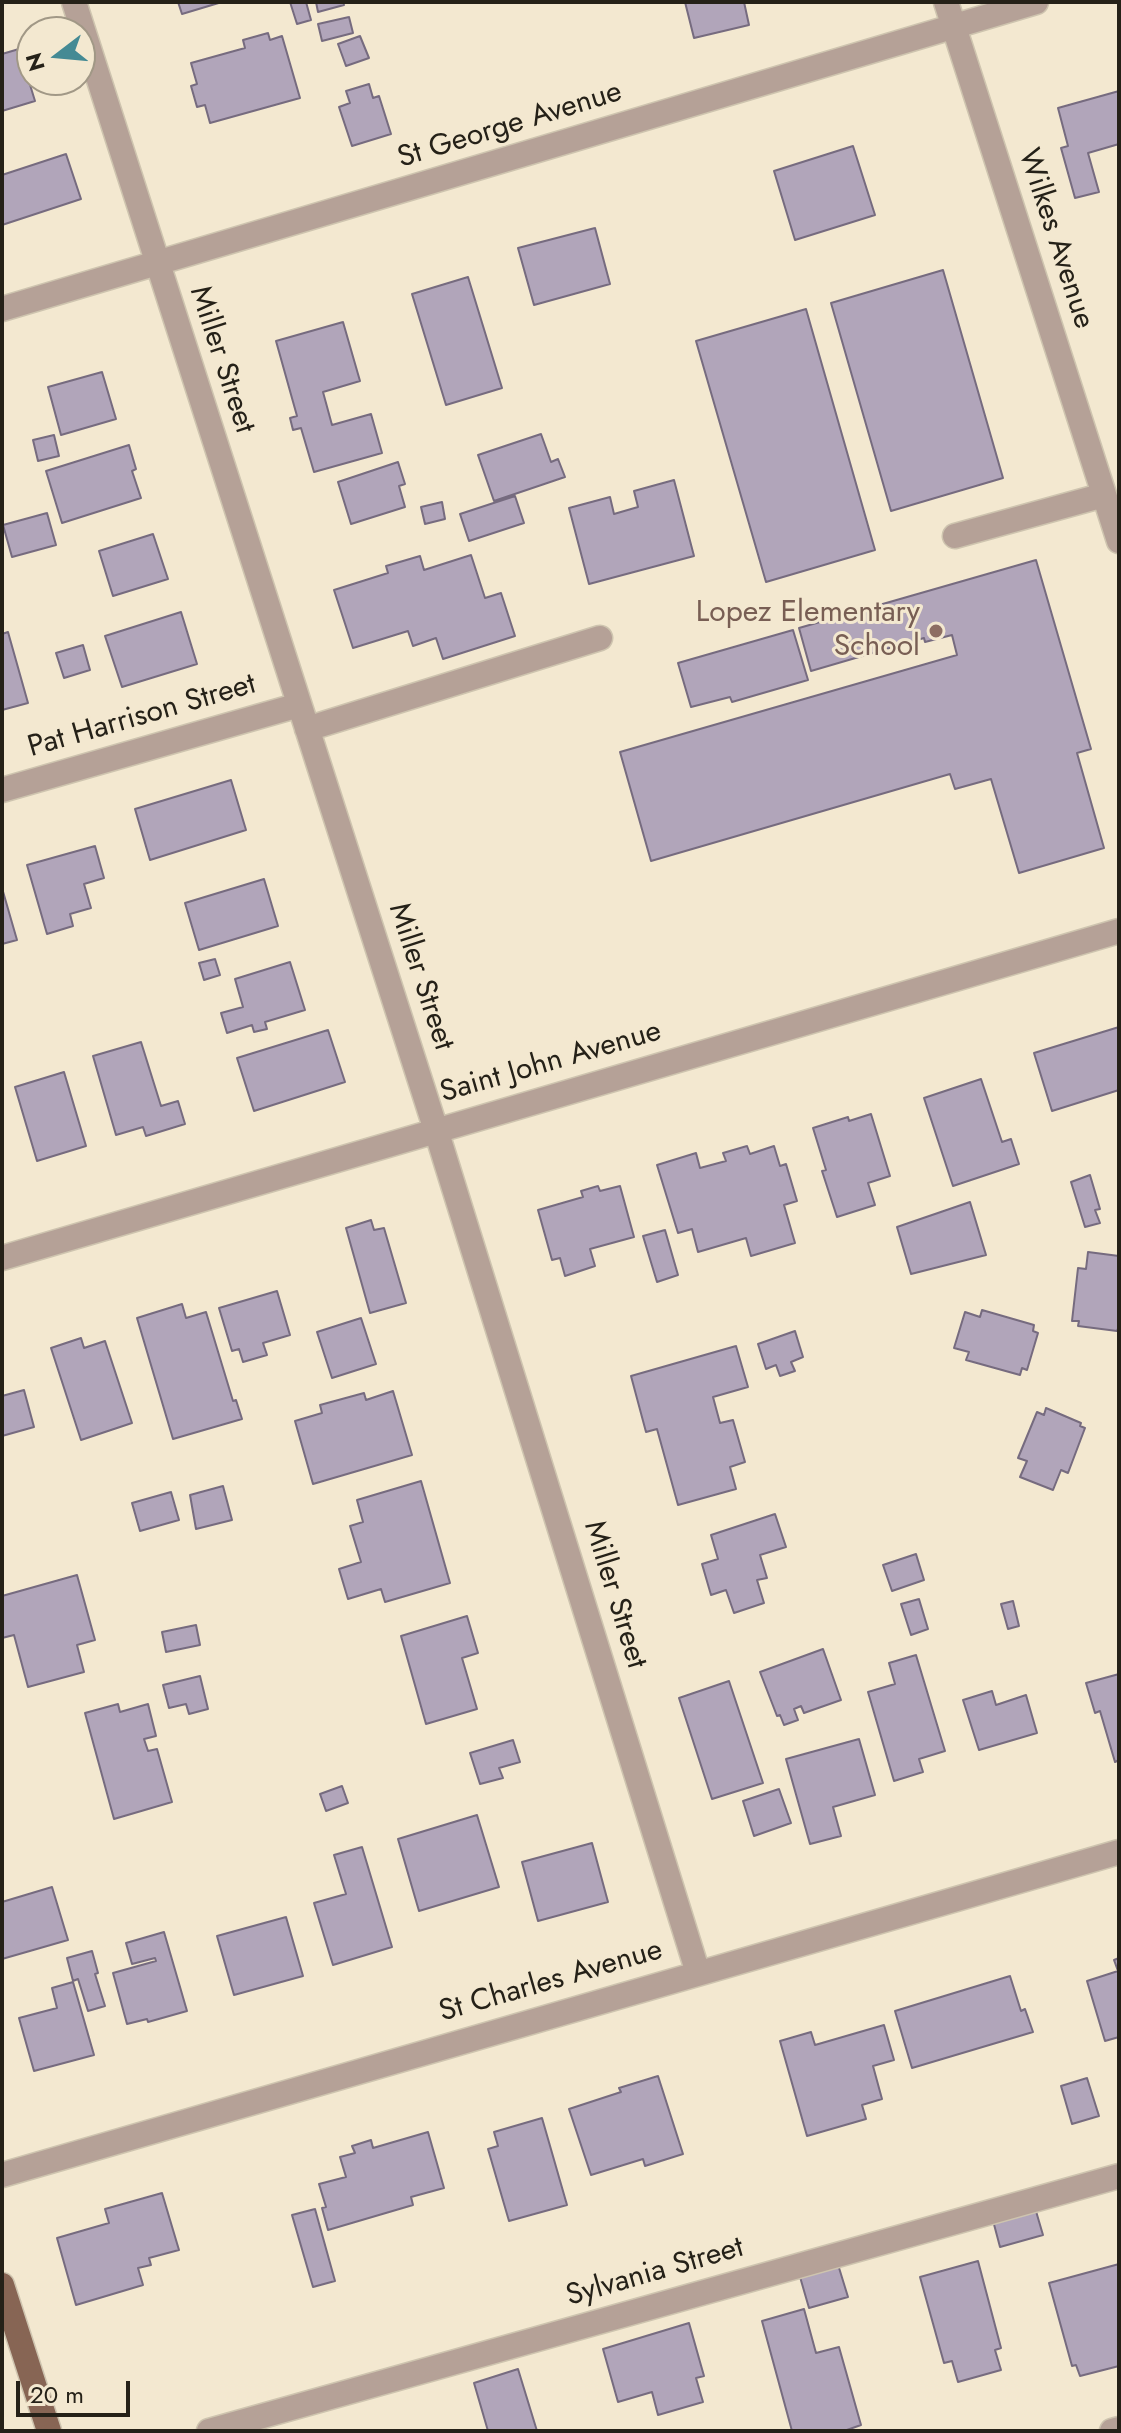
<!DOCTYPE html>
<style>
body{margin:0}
#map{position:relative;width:1121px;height:2433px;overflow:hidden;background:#f3e8d0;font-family:Jost,sans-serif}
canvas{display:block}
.frame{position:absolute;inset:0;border:4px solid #252118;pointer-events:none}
.north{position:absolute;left:16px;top:16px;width:80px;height:80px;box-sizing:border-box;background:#f3e8d0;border:2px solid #a19886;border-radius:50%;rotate:254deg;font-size:22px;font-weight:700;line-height:32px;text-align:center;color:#252118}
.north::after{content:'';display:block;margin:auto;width:28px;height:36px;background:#448a94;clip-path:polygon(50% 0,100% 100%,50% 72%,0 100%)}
.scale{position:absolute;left:16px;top:2381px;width:114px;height:36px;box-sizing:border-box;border:4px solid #252118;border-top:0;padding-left:10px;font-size:24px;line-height:28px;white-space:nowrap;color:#252118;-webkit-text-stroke:6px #f3e8d0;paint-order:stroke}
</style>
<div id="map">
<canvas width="1121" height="2433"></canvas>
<div class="frame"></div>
<div class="north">N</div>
<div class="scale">20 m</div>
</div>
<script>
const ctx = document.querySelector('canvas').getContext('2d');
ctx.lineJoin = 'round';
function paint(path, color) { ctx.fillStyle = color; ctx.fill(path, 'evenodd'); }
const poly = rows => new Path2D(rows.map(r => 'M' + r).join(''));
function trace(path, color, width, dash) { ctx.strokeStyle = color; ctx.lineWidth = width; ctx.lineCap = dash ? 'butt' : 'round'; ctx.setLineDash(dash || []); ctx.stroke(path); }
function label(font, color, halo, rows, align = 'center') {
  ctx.font = font + ' Jost,sans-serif'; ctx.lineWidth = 6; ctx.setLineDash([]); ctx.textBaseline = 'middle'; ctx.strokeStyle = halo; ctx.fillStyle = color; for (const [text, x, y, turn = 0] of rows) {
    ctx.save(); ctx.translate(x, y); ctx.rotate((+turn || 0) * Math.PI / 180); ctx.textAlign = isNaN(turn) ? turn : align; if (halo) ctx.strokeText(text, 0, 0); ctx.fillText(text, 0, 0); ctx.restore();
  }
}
const building = poly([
 [178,2,222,2,182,14,178,2],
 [290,2,306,2,311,20,297,24,290,2],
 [316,2,343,2,344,5,318,12,316,2],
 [685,2,744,2,749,25,694,38,685,2],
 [349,17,353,33,322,41,318,24,349,17],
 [268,33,270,40,282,36,300,98,210,123,205,105,197,107,191,86,197,84,191,63,245,48,243,40,268,33],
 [360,36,369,58,346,66,338,44,360,36],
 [19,49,35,101,2,111,2,54,19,49],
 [369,84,373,98,379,96,391,134,352,146,339,107,350,103,346,91,369,84],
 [1119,91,1119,144,1088,153,1099,192,1075,198,1061,148,1068,146,1058,108,1119,91],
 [853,146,875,215,795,240,774,171,853,146],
 [66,154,81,199,2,225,2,175,66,154],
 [595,228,610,284,534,305,518,248,595,228],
 [943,270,1003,478,891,511,831,303,943,270],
 [468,277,502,388,446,405,412,294,468,277],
 [806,309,875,550,766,582,696,341,806,309],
 [343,322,360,381,323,392,332,425,371,414,382,453,314,472,301,428,293,430,290,418,297,416,276,341,343,322],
 [102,372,116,419,61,435,48,387,102,372],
 [541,434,551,462,558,459,565,477,494,501,478,455,541,434],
 [54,435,59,456,38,461,33,440,54,435],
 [129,445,136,469,132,471,141,498,62,523,46,471,129,445],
 [398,462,405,484,399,486,405,507,351,524,338,482,398,462],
 [674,480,694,556,589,584,569,508,610,497,614,514,638,507,634,491,674,480],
 [515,496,524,523,469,541,460,514,515,496],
 [442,502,445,519,425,524,421,507,442,502],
 [47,513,56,545,12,557,3,525,47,513],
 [153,534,168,579,113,596,99,551,153,534],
 [471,555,485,598,501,593,515,636,443,659,436,638,413,646,408,631,353,648,334,590,388,573,386,566,420,556,424,570,471,555],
 [1036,560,1091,749,1077,753,1104,848,1019,873,991,779,955,789,950,774,651,861,620,752,957,655,952,635,925,642,924,638,811,671,799,628,1036,560],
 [181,612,197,664,122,687,105,636,181,612],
 [793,630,808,680,732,702,730,697,691,707,678,663,793,630],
 [8,632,28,703,2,710,2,634,8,632],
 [83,645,90,670,64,678,56,653,83,645],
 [231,780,246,830,150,860,135,809,231,780],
 [95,846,104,878,84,884,91,908,70,914,73,926,47,934,27,865,95,846],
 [264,879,278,926,199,950,185,903,264,879],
 [2,888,17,940,2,944,2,888],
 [215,959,220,975,204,980,199,963,215,959],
 [290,962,305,1010,265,1022,267,1029,254,1032,252,1025,227,1033,221,1013,243,1007,235,979,290,962],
 [1119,1027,1119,1090,1052,1111,1034,1053,1119,1027],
 [328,1030,345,1082,254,1111,237,1058,328,1030],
 [141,1042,161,1106,178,1101,185,1124,146,1136,143,1127,116,1135,93,1056,141,1042],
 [64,1072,86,1146,37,1161,15,1087,64,1072],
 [981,1079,1002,1142,1011,1139,1019,1164,953,1186,924,1098,981,1079],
 [871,1114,890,1176,868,1183,875,1205,837,1217,822,1171,826,1170,813,1128,848,1117,849,1121,871,1114],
 [747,1146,750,1154,774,1146,780,1166,786,1164,797,1201,784,1205,795,1243,751,1256,746,1238,698,1252,692,1229,678,1233,657,1165,696,1153,700,1168,726,1161,723,1153,747,1146],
 [1090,1175,1100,1209,1095,1210,1100,1223,1085,1227,1071,1182,1090,1175],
 [598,1186,600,1191,620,1186,634,1237,590,1249,595,1266,565,1276,560,1258,552,1260,538,1210,583,1197,581,1191,598,1186],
 [970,1202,986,1255,911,1274,897,1227,970,1202],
 [371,1220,374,1230,384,1228,406,1303,370,1313,346,1228,371,1220],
 [665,1230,678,1275,657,1282,643,1236,665,1230],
 [1088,1252,1119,1256,1119,1326,1117,1331,1078,1326,1079,1321,1072,1321,1078,1268,1086,1269,1088,1252],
 [277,1291,290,1335,263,1343,267,1355,243,1362,239,1349,232,1351,219,1308,277,1291],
 [182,1304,186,1318,206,1312,233,1401,236,1400,242,1419,173,1439,137,1318,182,1304],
 [982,1310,1034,1325,1033,1331,1038,1333,1027,1370,1022,1368,1020,1375,966,1360,969,1352,954,1348,965,1312,980,1317,982,1310],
 [361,1318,376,1364,332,1378,317,1332,361,1318],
 [795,1331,803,1357,791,1362,795,1371,780,1376,776,1365,766,1369,758,1344,795,1331],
 [81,1338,84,1348,105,1341,132,1423,81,1440,51,1348,81,1338],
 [736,1346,748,1387,713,1397,720,1423,733,1420,745,1462,730,1467,736,1489,678,1505,657,1429,646,1432,631,1376,736,1346],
 [24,1390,34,1427,2,1436,2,1396,24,1390],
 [393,1391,412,1455,313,1484,295,1421,322,1413,320,1405,364,1393,366,1400,393,1391],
 [1046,1408,1081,1423,1080,1426,1085,1428,1068,1473,1061,1470,1053,1490,1020,1477,1027,1461,1018,1458,1037,1412,1044,1415,1046,1408],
 [421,1481,450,1583,385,1602,381,1589,348,1599,339,1569,361,1562,350,1526,363,1522,357,1500,421,1481],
 [223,1486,232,1520,196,1529,190,1495,223,1486],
 [171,1492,179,1520,140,1531,132,1503,171,1492],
 [775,1514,786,1547,760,1555,767,1578,757,1580,764,1603,734,1613,726,1590,711,1595,702,1564,718,1559,711,1535,775,1514],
 [916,1554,924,1580,892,1591,883,1565,916,1554],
 [77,1575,95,1640,77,1645,84,1672,28,1687,14,1635,2,1638,2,1596,77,1575],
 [919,1599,928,1629,911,1635,901,1604,919,1599],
 [1013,1601,1019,1626,1008,1629,1001,1604,1013,1601],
 [467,1616,478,1653,462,1658,477,1709,426,1724,401,1636,467,1616],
 [196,1625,200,1645,166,1652,162,1632,196,1625],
 [823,1649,841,1700,804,1713,801,1706,794,1709,798,1720,784,1725,780,1715,777,1716,760,1672,823,1649],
 [916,1655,945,1751,919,1759,923,1772,894,1781,868,1692,895,1684,889,1663,916,1655],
 [1119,1674,1119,1760,1115,1762,1100,1711,1095,1713,1086,1683,1119,1674],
 [200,1676,208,1709,189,1714,186,1704,169,1708,163,1685,200,1676],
 [729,1681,763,1783,712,1799,679,1698,729,1681],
 [992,1691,996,1705,1026,1695,1037,1733,979,1750,963,1700,992,1691],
 [118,1704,120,1712,148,1704,156,1736,144,1739,148,1751,157,1749,172,1802,114,1819,85,1713,118,1704],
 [859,1739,875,1795,833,1807,841,1836,810,1844,786,1759,859,1739],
 [513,1740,520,1762,499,1768,503,1778,480,1784,470,1753,513,1740],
 [342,1786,348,1803,326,1811,320,1794,342,1786],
 [779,1789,791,1823,754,1836,743,1801,779,1789],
 [477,1815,499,1887,419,1911,398,1839,477,1815],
 [592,1843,608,1902,538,1921,522,1862,592,1843],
 [362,1847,392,1947,333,1965,314,1903,346,1894,334,1855,362,1847],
 [52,1887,68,1940,2,1959,2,1902,52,1887],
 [286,1917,303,1976,234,1995,217,1936,286,1917],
 [164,1932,187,2011,148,2022,147,2019,127,2024,113,1973,156,1961,155,1958,132,1964,126,1943,164,1932],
 [92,1951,98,1973,95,1974,105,2006,88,2011,78,1979,73,1981,67,1958,92,1951],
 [1119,1958,1119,2037,1105,2041,1087,1981,1118,1971,1114,1960,1119,1958],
 [1010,1976,1021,2011,1025,2009,1033,2032,912,2068,895,2011,1010,1976],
 [73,1982,94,2055,34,2071,19,2018,57,2008,52,1988,73,1982],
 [884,2025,894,2060,873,2066,882,2099,862,2105,866,2119,807,2136,780,2041,811,2032,815,2045,884,2025],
 [658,2076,683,2154,645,2166,643,2159,591,2175,569,2109,621,2092,619,2088,658,2076],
 [1087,2078,1099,2116,1072,2124,1061,2086,1087,2078],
 [542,2118,567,2205,509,2221,488,2149,498,2146,494,2132,542,2118],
 [428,2132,444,2188,411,2197,413,2205,328,2230,322,2208,326,2207,319,2184,346,2177,340,2157,355,2153,352,2146,371,2140,373,2148,428,2132],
 [162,2193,179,2250,149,2258,151,2265,138,2268,143,2285,76,2305,57,2238,109,2223,105,2209,162,2193],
 [1033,2201,1043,2235,1000,2247,991,2213,1033,2201],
 [315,2209,335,2281,313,2287,292,2215,315,2209],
 [836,2258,848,2297,809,2308,798,2270,836,2258],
 [978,2261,1001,2348,995,2350,1001,2370,958,2382,952,2361,944,2363,920,2277,978,2261],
 [1119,2264,1119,2366,1080,2376,1076,2365,1072,2366,1049,2283,1119,2264],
 [804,2309,816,2353,839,2347,861,2425,844,2431,792,2431,762,2321,804,2309],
 [689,2323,704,2376,696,2378,703,2402,658,2415,652,2392,618,2402,603,2349,689,2323],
 [518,2369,537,2431,488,2431,474,2383,518,2369]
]);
const minor = poly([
 [74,2,436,1130,698,1973],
 [946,2,1119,541],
 [2,309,1036,2],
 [955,536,1104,495],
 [307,729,600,638],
 [2,790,299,705],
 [2,1258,1119,931],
 [2,2175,1119,1852],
 [209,2431,1119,2176],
 [1112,2431,1119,2429]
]);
const major = poly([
 [2,2285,49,2431]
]);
const markers = [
 [936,631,8,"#8d6e63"]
];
const streetNames = [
 ["St George Avenue",510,126,-17],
 ["Wilkes Avenue",1055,239,72],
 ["Miller Street",221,360,72],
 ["Pat Harrison Street",142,717,-16],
 ["Miller Street",420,977,72],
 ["Saint John Avenue",551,1063,-16],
 ["Miller Street",614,1595,73],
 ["St Charles Avenue",551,1982,-16],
 ["Sylvania Street",655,2273,-16]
];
const educationNames = [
 ["Lopez Elementary",920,614],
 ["School",920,648]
];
paint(building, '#b1a5ba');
trace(building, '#766b7f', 2);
trace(minor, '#cec4af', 27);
trace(major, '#cec4af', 27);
trace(minor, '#b5a197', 24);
trace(major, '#876554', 24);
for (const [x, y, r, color] of markers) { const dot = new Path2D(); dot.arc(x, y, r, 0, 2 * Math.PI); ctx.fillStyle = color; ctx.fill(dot); trace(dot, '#f3e8d0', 3); }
label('30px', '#252118', '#f3e8d0', streetNames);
label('30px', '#785e54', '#f3e8d0', educationNames, 'right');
</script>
